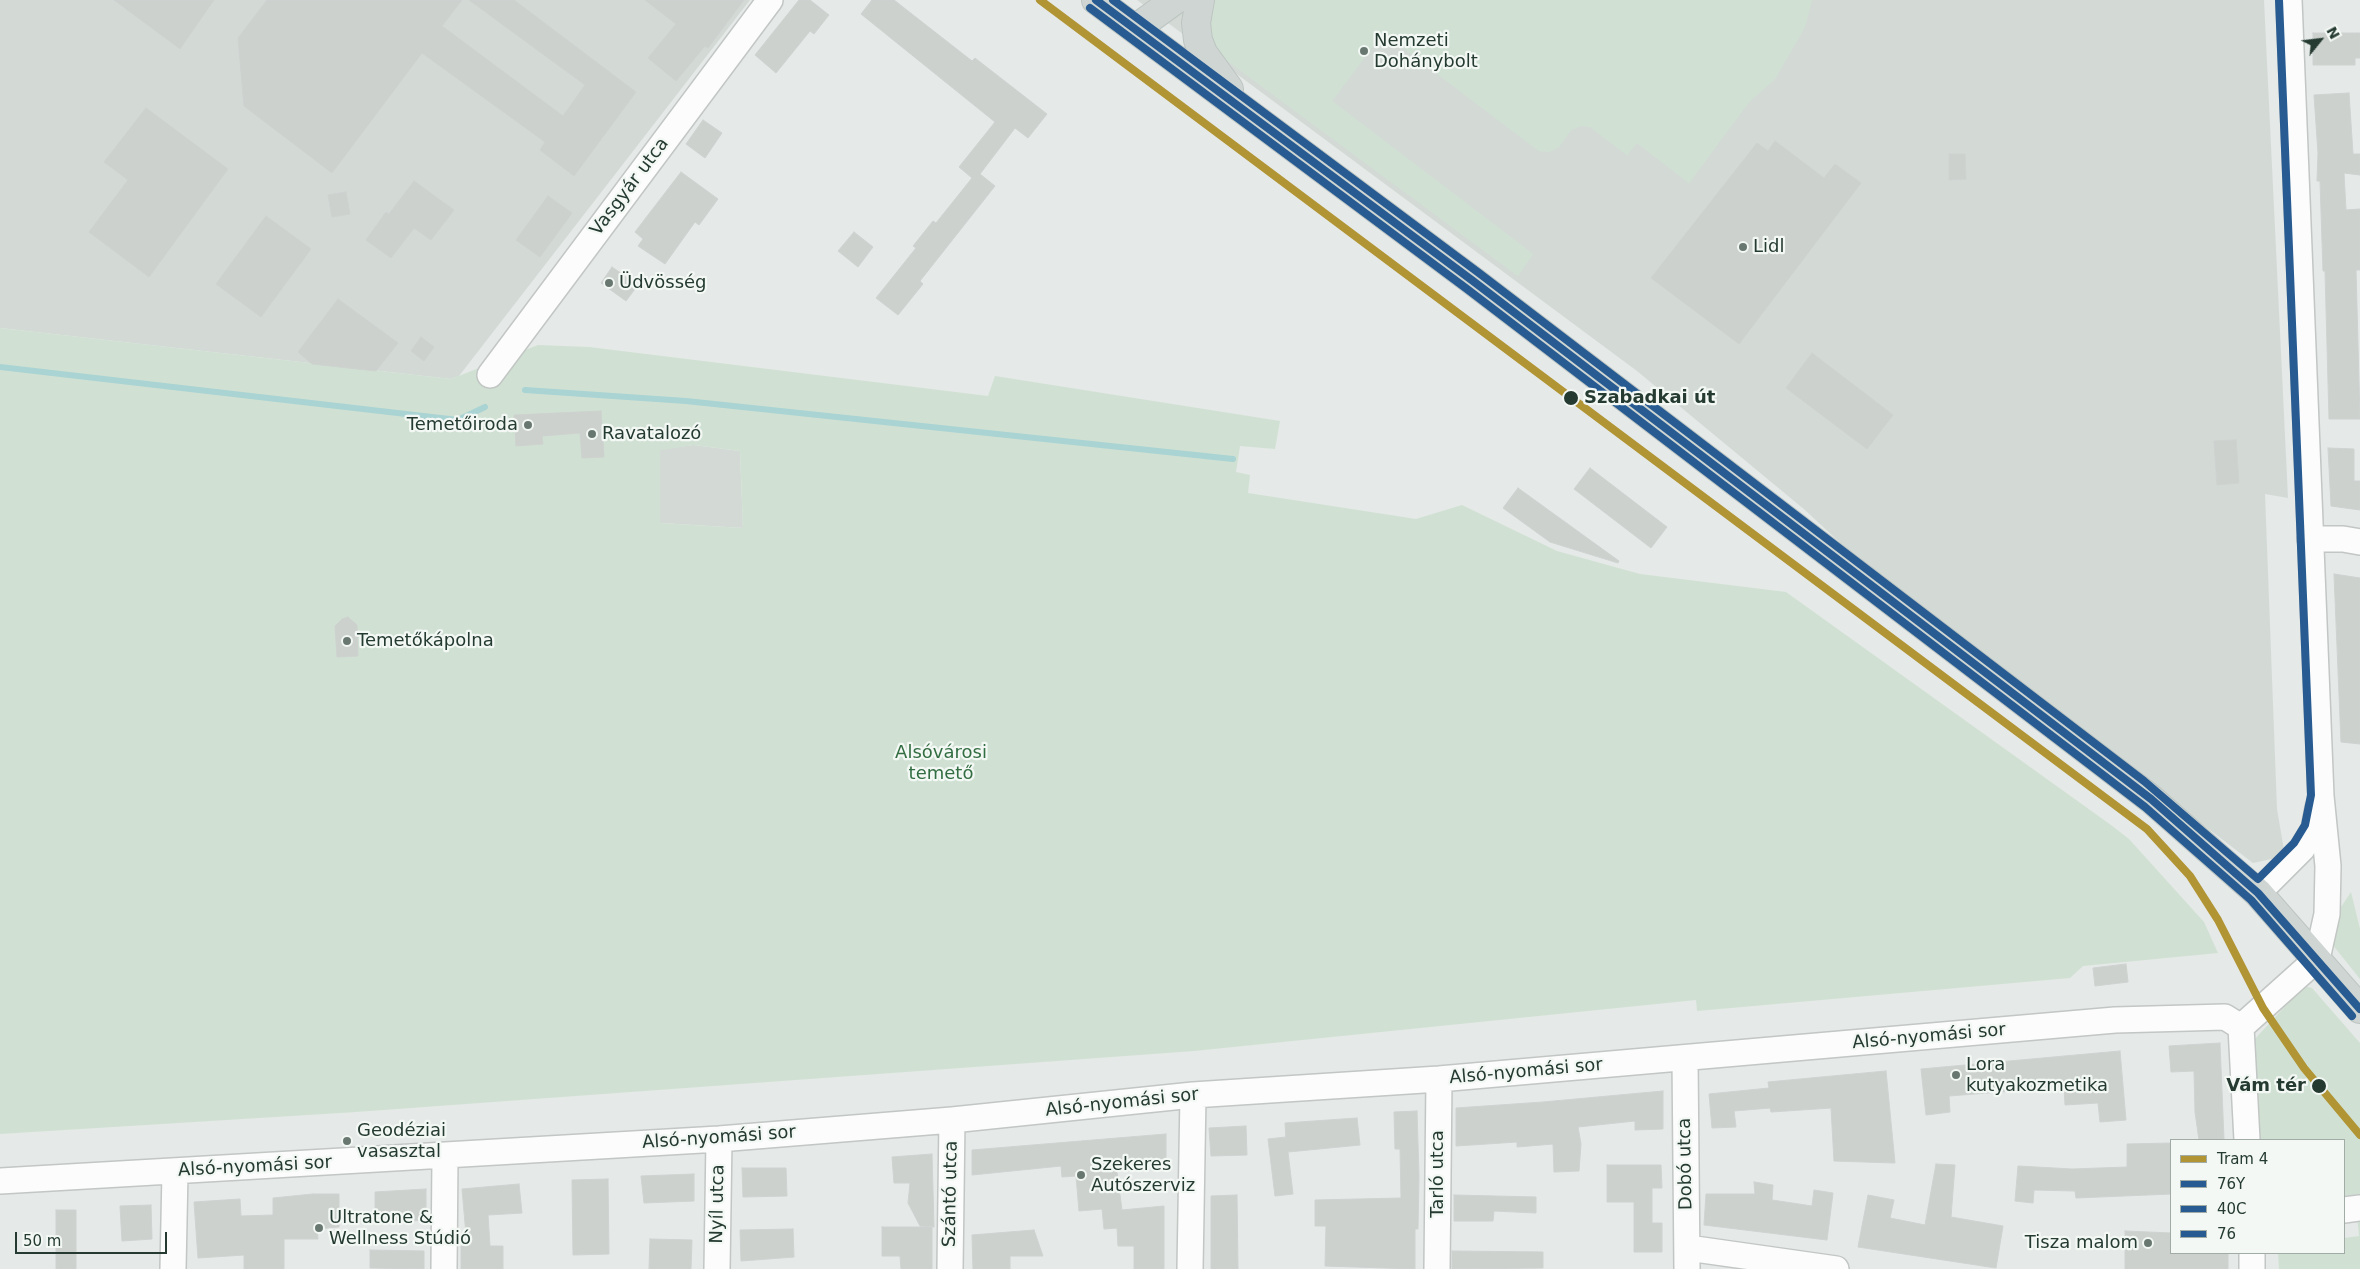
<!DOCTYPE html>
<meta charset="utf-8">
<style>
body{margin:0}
#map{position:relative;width:2360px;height:1269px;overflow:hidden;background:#e5e9e7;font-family:"DejaVu Sans",sans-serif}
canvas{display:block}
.legend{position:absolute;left:2170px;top:1139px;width:175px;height:115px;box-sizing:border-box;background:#f3f8f5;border:1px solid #a1aca7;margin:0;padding:6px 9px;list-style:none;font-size:15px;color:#253b32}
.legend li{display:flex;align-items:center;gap:10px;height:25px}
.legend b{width:25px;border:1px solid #a1aca7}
.north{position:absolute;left:2295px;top:15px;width:50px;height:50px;-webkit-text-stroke:4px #f3f8f5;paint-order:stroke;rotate:61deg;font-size:14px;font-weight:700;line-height:20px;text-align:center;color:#253b32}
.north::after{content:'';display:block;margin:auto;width:18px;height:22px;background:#253b32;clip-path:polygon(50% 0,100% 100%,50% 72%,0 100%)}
.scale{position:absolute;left:15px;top:1232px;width:152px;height:22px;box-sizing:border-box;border:2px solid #253b32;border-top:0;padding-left:6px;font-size:15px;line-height:18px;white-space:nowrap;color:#253b32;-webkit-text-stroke:4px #f3f8f5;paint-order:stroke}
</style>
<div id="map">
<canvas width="2360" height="1269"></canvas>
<ul class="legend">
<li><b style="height:6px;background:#b19433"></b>Tram 4</li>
<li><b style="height:6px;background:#275b91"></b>76Y</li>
<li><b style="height:6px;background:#275b91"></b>40C</li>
<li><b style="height:6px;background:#275b91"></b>76</li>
</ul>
<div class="north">N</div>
<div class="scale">50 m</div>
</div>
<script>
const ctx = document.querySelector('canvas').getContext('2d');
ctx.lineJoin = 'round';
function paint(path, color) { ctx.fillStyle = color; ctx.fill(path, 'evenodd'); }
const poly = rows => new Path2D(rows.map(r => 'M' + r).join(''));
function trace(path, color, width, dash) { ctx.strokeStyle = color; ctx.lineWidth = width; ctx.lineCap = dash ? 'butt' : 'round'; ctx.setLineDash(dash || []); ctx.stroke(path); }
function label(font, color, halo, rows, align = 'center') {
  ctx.font = font + ' "DejaVu Sans",sans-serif'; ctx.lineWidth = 4.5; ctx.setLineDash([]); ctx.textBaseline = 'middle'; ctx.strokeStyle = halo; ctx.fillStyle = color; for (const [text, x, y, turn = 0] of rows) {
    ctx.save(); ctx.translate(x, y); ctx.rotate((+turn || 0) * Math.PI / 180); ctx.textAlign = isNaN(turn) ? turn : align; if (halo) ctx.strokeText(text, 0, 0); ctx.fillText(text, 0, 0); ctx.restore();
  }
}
const built = poly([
 [0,0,750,0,459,376,451,379,0,328],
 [1137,0,2264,0,2288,498,2265,494,2277,809,2285,856,2253,863,1866,567,1805,510,1637,371],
 [694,445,740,451,743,528,660,523,660,449]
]);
const green = poly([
 [1214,0,1812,0,1805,27,1775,79,1749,102,1689,183,1637,143,1627,155,1590,127,1581,126,1571,130,1559,147,1549,152,1539,151,1383,33,1332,101,1533,254,1518,276,1214,51,1210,16],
 [0,328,451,379,538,345,589,347,988,396,995,376,1280,421,1275,449,1240,446,1236,472,1250,475,1248,493,1416,519,1462,505,1557,551,1640,574,1786,592,2111,825,2129,839,2204,922,2218,953,2083,966,2070,978,1697,1011,1696,1000,1194,1051,356,1112,0,1134],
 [694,445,740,451,743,528,660,523,660,450],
 [2351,892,2360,929,2360,979,2332,944,2331,922],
 [2304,986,2312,988,2360,1043,2360,1194,2344,1196,2344,1140,2258,1140,2252,1042],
 [2357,1215,2360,1216,2360,1269,2279,1269,2278,1253,2344,1253,2344,1238,2359,1236]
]);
const stream = poly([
 [0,367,458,420,485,407],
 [525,390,686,401,1233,459]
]);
const building = poly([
 [114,0,214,0,180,49,114,0],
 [267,0,462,0,442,26,563,116,585,85,469,0,514,0,636,92,574,176,540,150,545,142,422,53,332,173,244,106,238,38,267,0],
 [645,0,744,0,708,48,705,46,676,81,648,58,676,24,645,0],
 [799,0,810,0,829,15,814,34,810,31,776,73,755,55,799,0],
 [872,0,894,0,972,61,975,58,1047,114,1028,138,1015,128,980,174,995,186,920,281,923,284,898,315,876,298,916,248,913,246,933,221,936,223,972,178,959,167,995,122,861,14,872,0],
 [2313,33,2360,33,2360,58,2355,58,2355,65,2313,65,2313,33],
 [2349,93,2353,154,2360,154,2360,175,2344,173,2346,210,2360,209,2360,270,2356,270,2360,419,2329,419,2325,271,2323,271,2320,181,2317,181,2318,153,2314,95,2349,93],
 [146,108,228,169,149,277,89,232,128,180,104,162,146,108],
 [703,120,722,133,705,158,686,144,703,120],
 [1775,141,1824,178,1835,164,1861,183,1739,344,1651,278,1757,143,1768,151,1775,141],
 [1949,154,1965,154,1966,179,1949,180,1949,154],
 [681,172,718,199,699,225,695,222,665,264,638,246,643,239,635,232,681,172],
 [414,181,454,210,431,240,414,228,391,258,366,240,386,212,389,214,414,181],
 [346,192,350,214,332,217,328,195,346,192],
 [548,196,572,213,540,257,516,240,548,196],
 [266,216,311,249,261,317,216,284,266,216],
 [854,232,873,247,858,267,838,251,854,232],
 [612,267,638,285,626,301,601,283,612,267],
 [338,299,398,343,376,371,312,364,298,352,338,299],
 [421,337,434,347,424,361,411,351,421,337],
 [1812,353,1893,415,1867,449,1786,388,1812,353],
 [601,411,604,457,582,458,580,433,542,436,543,444,516,446,514,415,601,411],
 [2236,440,2239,483,2217,485,2214,441,2236,440],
 [2328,448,2354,449,2354,481,2360,481,2360,510,2331,506,2328,448],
 [1590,468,1667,527,1651,548,1574,489,1590,468],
 [1518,488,1619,561,1618,563,1550,542,1503,508,1518,488],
 [2334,574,2360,578,2360,744,2341,742,2334,574],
 [348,617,357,625,358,656,337,657,335,626,342,619,348,617],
 [2126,964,2128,982,2095,986,2093,968,2126,964],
 [2220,1043,2224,1140,2199,1140,2195,1112,2194,1071,2171,1072,2169,1046,2220,1043],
 [2120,1051,2126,1120,2100,1122,2098,1103,2065,1105,2064,1087,1949,1096,1950,1112,1926,1115,1921,1069,2120,1051],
 [1886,1071,1895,1163,1834,1161,1831,1108,1771,1112,1770,1108,1734,1111,1736,1127,1712,1128,1709,1094,1769,1088,1768,1082,1886,1071],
 [1663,1091,1663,1129,1635,1130,1635,1121,1578,1127,1581,1144,1579,1171,1554,1172,1553,1144,1517,1147,1517,1142,1456,1146,1456,1108,1543,1102,1663,1091],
 [1417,1111,1419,1176,1418,1229,1415,1229,1415,1269,1325,1266,1326,1226,1315,1226,1315,1200,1401,1198,1400,1149,1395,1149,1394,1112,1417,1111],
 [1357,1118,1360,1145,1288,1152,1293,1194,1275,1196,1268,1139,1286,1137,1286,1140,1285,1123,1357,1118],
 [1246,1126,1247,1155,1211,1156,1209,1128,1246,1126],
 [1166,1134,1166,1158,1116,1164,1122,1210,1164,1206,1164,1269,1134,1269,1134,1246,1118,1246,1117,1228,1104,1229,1102,1209,1079,1211,1076,1176,1062,1177,1061,1166,972,1175,972,1150,1166,1134],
 [2171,1143,2171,1194,2076,1198,2075,1191,2034,1190,2033,1203,2015,1201,2018,1166,2072,1169,2127,1167,2127,1144,2171,1143],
 [932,1154,934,1227,920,1226,908,1203,910,1183,894,1183,892,1157,932,1154],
 [1936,1164,1955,1165,1951,1217,2003,1226,1996,1268,1858,1247,1868,1195,1894,1200,1890,1218,1925,1225,1936,1164],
 [1607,1165,1661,1165,1662,1188,1652,1188,1652,1223,1662,1223,1662,1252,1634,1252,1634,1202,1607,1202,1607,1165],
 [742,1168,786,1168,787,1196,743,1197,742,1168],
 [694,1174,694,1201,644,1203,641,1176,694,1174],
 [608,1179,609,1254,573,1255,572,1180,608,1179],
 [1754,1182,1773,1185,1772,1200,1812,1206,1814,1190,1833,1193,1827,1240,1704,1225,1706,1194,1755,1194,1754,1182],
 [519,1184,522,1213,488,1215,490,1246,503,1246,503,1269,461,1269,461,1246,467,1246,462,1189,519,1184],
 [426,1189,426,1220,396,1222,394,1211,375,1213,375,1192,426,1189],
 [313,1194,339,1194,339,1227,317,1229,318,1239,284,1239,284,1269,244,1269,244,1255,198,1258,194,1202,240,1199,241,1216,273,1215,273,1198,313,1194],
 [1237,1195,1238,1269,1211,1269,1211,1196,1237,1195],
 [1454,1195,1536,1197,1536,1213,1494,1211,1493,1221,1454,1221,1454,1195],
 [151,1205,152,1239,122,1241,120,1206,151,1205],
 [56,1210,76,1210,76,1269,56,1269,56,1210],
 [882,1227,932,1227,932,1269,901,1269,900,1256,882,1256,882,1227],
 [793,1229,794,1257,741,1261,740,1230,793,1229],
 [1034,1230,1043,1256,1010,1256,1010,1269,973,1269,972,1235,1034,1230],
 [2125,1231,2171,1233,2171,1253,2228,1253,2228,1269,2125,1269,2125,1231],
 [650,1239,692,1240,691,1269,649,1269,650,1239],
 [370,1250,424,1251,424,1269,370,1268,370,1250],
 [1452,1251,1543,1252,1543,1268,1452,1269,1452,1251]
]);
const minor = poly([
 [490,375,770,0],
 [2310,539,2343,539,2360,542],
 [2258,893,2302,849,2314,829,2318,808],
 [1685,1058,1687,1269],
 [2247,1140,2241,1027,2317,959,2327,914,2328,866,2321,796,2289,0],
 [0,1181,719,1139,952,1120,1193,1095,1439,1079,2115,1020,2225,1017,2241,1027],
 [2344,1210,2360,1208],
 [1688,1248,1836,1269],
 [2252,1253,2252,1269],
 [173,1269,175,1172],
 [444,1269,445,1157],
 [717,1269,719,1139],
 [950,1269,952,1120],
 [1190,1269,1193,1095],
 [1437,1269,1439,1079]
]);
const major = poly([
 [1096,0,1473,281,2151,799,2258,893,2360,1009],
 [1200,0,1196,23,1198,40,1203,53,1229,89],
 [1135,29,1175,0]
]);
const bus1 = poly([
 [1096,0,1473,281,2151,799,2258,893,2360,1009]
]);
const bus2 = poly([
 [1090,8,1467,289,2145,807,2251,900,2352,1016]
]);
const bus3 = poly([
 [1113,0,1479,273,2144,781,2258,879,2294,843,2305,825,2311,795,2279,0]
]);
const tram1 = poly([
 [1040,0,2147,829,2190,876,2218,920,2263,1008,2304,1068,2360,1135]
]);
const markers = [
 [1364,51,5,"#687871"],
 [1743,247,5,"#687871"],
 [609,283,5,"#687871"],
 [1571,398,8,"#253b32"],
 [528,425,5,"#687871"],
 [592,434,5,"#687871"],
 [347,641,5,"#687871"],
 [1956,1075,5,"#687871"],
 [2319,1086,8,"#253b32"],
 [347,1141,5,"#687871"],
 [1081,1175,5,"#687871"],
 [319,1228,5,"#687871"],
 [2148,1243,5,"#687871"]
];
const poiNames = [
 ["Nemzeti",1374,41],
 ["Dohánybolt",1374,62],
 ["Lidl",1753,247],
 ["Üdvösség",619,283],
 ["Temetőiroda",518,425,"right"],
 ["Ravatalozó",602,434],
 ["Temetőkápolna",357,641],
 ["Lora",1966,1065],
 ["kutyakozmetika",1966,1086],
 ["Geodéziai",357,1131],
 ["vasasztal",357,1152],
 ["Szekeres",1091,1165],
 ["Autószerviz",1091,1186],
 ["Ultratone &",329,1218],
 ["Wellness Stúdió",329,1239],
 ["Tisza malom",2138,1243,"right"]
];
const streetNames = [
 ["Vasgyár utca",630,187,-53],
 ["Alsó-nyomási sor",1929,1037,-5],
 ["Alsó-nyomási sor",1526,1072,-5],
 ["Alsó-nyomási sor",1122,1103,-6],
 ["Alsó-nyomási sor",719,1138,-4],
 ["Dobó utca",1686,1164,-91],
 ["Alsó-nyomási sor",255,1167,-3],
 ["Tarló utca",1438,1174,-90],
 ["Szántó utca",951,1194,-89],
 ["Nyíl utca",718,1204,-89]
];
const stopNames = [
 ["Szabadkai út",1584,398],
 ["Vám tér",2306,1086,"right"]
];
const parkNames = [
 ["Alsóvárosi",941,753],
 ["temető",941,774]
];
paint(built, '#d3dad6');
paint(green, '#d0e1d3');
trace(stream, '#aad3d3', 6);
paint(building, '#ccd1ce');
trace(building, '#ced2d0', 1);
trace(minor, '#c2c6c4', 28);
trace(major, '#bdc5c2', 30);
trace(minor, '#fbfcfb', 25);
trace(major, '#ced5d2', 28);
trace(bus1, '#275b91', 8);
trace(bus2, '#275b91', 8);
trace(bus3, '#275b91', 8);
trace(tram1, '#b19433', 8);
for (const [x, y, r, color] of markers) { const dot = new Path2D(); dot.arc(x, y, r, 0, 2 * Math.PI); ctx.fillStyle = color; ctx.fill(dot); trace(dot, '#f3f8f5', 2); }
label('18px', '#253b32', '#f3f8f5', poiNames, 'left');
label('18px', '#253b32', '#f3f8f5', streetNames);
label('bold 18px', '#253b32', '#f3f8f5', stopNames, 'left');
label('18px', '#336d42', '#f3f8f5', parkNames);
</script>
